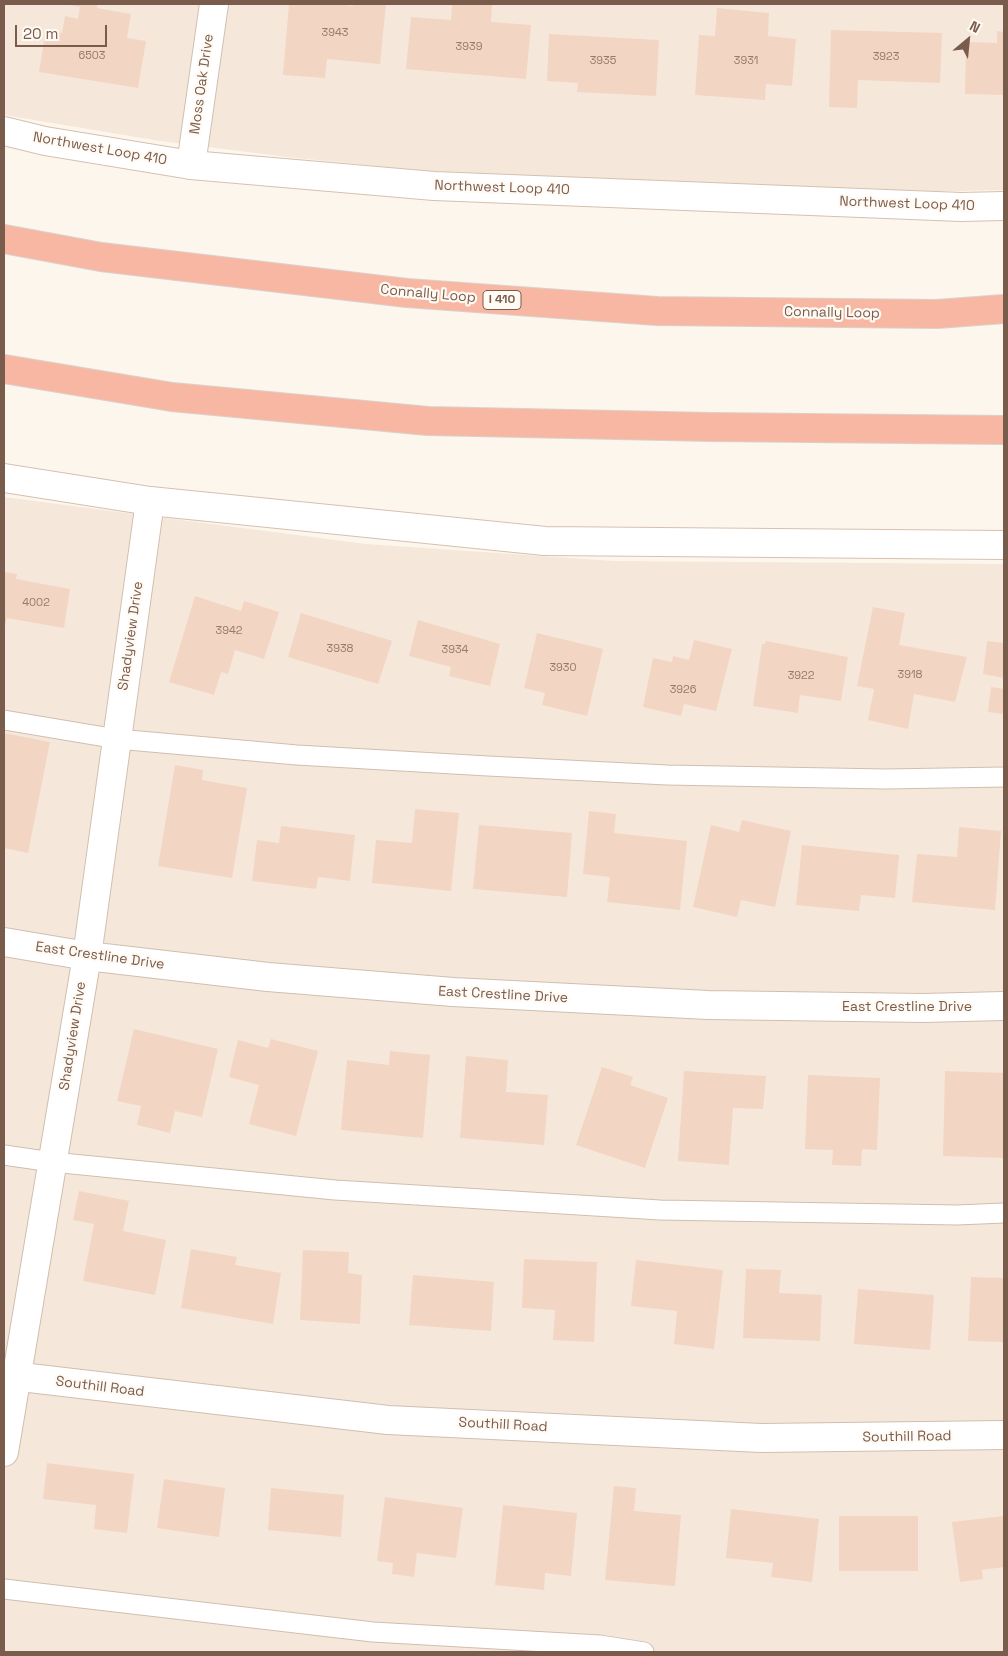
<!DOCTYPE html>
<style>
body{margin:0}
#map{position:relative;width:1008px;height:1656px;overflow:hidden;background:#fdf6ec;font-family:"Space Grotesk",sans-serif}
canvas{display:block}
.frame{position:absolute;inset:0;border:5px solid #7a5c4d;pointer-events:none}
.north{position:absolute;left:943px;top:15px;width:50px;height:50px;-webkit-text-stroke:4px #fffaf3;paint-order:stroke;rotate:28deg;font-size:14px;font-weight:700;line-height:20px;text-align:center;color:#7a5c4d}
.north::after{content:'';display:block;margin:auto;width:18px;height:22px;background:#7a5c4d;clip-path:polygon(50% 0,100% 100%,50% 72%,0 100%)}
.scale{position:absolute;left:15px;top:25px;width:92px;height:22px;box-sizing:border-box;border:2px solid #7a5c4d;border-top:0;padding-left:6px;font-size:15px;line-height:18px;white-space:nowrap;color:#7a5c4d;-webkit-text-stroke:4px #fffaf3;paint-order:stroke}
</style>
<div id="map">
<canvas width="1008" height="1656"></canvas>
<div class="frame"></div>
<div class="north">N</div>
<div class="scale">20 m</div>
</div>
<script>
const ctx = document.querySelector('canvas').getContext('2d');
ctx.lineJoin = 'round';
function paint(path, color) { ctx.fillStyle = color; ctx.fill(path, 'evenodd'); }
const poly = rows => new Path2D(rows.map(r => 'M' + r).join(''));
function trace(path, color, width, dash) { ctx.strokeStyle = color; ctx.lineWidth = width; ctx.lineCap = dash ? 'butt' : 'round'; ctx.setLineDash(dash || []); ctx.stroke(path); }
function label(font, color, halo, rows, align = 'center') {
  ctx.font = font + ' "Space Grotesk",sans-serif'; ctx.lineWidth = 4.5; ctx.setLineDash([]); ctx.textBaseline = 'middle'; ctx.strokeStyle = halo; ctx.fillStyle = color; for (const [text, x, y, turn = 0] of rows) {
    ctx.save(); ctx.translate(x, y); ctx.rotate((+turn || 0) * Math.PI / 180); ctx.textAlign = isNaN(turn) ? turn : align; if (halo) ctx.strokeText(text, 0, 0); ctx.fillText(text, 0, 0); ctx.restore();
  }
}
const residential = poly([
 [4,4,1004,4,1004,190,873,193,483,177,287,157,160,141,4,115],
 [4,497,366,544,614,561,1004,564,1004,1652,4,1652]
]);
const building = poly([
 [64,4,98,4,97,8,131,14,127,38,146,41,138,88,39,72,46,30,62,33,65,16,78,19,80,7],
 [289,4,334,4,353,6,353,4,386,4,380,64,327,59,325,78,283,75],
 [452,4,492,4,491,22,531,25,526,79,406,69,411,17,451,20],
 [717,8,769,13,768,36,796,39,792,86,766,84,765,100,695,95,699,35,715,36],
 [831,30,942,33,940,83,858,80,857,108,829,107],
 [997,31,1004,32,1004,95,965,94,966,42,997,43],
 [549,34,659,40,656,96,577,92,578,83,547,81],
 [4,572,17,574,16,579,70,589,64,628,7,618,4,629],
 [195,596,241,611,244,601,279,612,264,659,235,650,228,674,221,672,214,695,169,682],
 [873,607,905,613,899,645,967,657,955,702,914,694,908,729,868,720,874,689,857,686],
 [301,613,392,641,378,684,288,657],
 [418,620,500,644,490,686,449,676,451,667,409,656],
 [537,633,603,649,587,716,542,705,545,693,524,688],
 [694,640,732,649,716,711,684,704,681,716,643,707,653,658,672,662,673,656,689,660],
 [766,641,848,657,841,701,800,695,798,713,753,706,762,644,765,644],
 [987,641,1004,643,1004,678,983,674],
 [991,687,1004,689,1004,714,988,712],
 [4,733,50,742,28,853,4,848],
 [175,765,203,770,202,780,247,788,232,878,158,866],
 [415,809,459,813,451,891,372,883,376,840,412,843],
 [589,811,616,814,614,833,687,841,680,910,607,902,610,877,583,874],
 [742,820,791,831,775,907,741,900,737,917,693,907,711,825,739,832],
 [479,825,572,833,567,897,473,889],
 [281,826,355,835,350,881,318,877,316,889,252,881,257,840,279,843],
 [959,827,1001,831,995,910,912,902,917,854,957,857],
 [802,845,899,855,895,898,861,895,859,911,796,905],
 [134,1029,218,1049,202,1117,175,1111,170,1133,137,1125,141,1106,117,1101],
 [271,1039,318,1051,296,1136,249,1124,259,1085,229,1077,238,1040,268,1048],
 [390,1051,430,1055,423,1138,341,1130,347,1060,389,1065],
 [466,1056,508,1060,506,1092,548,1095,544,1145,460,1138],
 [602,1067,633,1077,630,1085,668,1098,645,1168,576,1145],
 [684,1071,766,1076,763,1109,733,1108,729,1165,678,1161],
 [945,1071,1004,1073,1004,1158,943,1156],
 [808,1075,880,1078,877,1150,862,1149,861,1166,832,1165,833,1150,805,1149],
 [79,1191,129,1201,123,1231,166,1240,155,1295,83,1281,94,1224,73,1220],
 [191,1249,237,1257,235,1265,281,1273,273,1324,181,1308],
 [303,1250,349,1252,348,1273,362,1275,360,1324,300,1320],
 [524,1259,597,1262,594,1342,553,1340,555,1310,522,1308],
 [636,1260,723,1270,714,1349,674,1344,677,1311,631,1306],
 [746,1269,781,1270,779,1293,822,1295,820,1341,743,1338],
 [413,1275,494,1282,491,1331,409,1325],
 [971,1277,1004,1278,1004,1342,968,1341],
 [858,1289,934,1295,930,1350,854,1344],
 [47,1463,134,1474,127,1533,94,1529,96,1505,43,1499],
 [164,1479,225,1488,219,1537,157,1528],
 [614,1486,636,1488,634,1511,681,1515,675,1586,605,1580],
 [271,1488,344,1495,341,1537,268,1530],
 [385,1497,463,1508,456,1558,417,1553,414,1577,392,1574,393,1563,377,1561],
 [503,1505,577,1513,571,1576,545,1573,544,1590,495,1585],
 [731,1509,819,1519,812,1582,771,1577,773,1563,726,1558],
 [839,1516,918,1516,918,1571,839,1571],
 [1004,1516,1004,1567,982,1570,983,1579,960,1582,952,1522]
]);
const lane = poly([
 [4,720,117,739,297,755,488,766,667,775,886,779,1004,777],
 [4,1155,52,1162,335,1190,660,1210,957,1215,1004,1213],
 [4,1589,373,1632,600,1645,644,1652]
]);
const street = poly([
 [191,165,214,4],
 [4,942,87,956,268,977,453,992,708,1005,923,1008,1004,1006],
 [4,1375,388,1420,761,1438,1004,1435],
 [4,1452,87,956,150,501]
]);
const secondary = poly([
 [4,131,45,141,191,165,434,186,961,207,1004,206],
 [4,478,150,501,545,541,1004,545]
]);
const highway = poly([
 [4,239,101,257,407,293,657,311,937,314,1004,309],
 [4,369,172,397,428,421,711,427,1004,430]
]);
const numberNames = [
 ["3943",335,33],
 ["3939",469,47],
 ["6503",92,56],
 ["3923",886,57],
 ["3935",603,61],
 ["3931",746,61],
 ["4002",36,603],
 ["3942",229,631],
 ["3938",340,649],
 ["3934",455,650],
 ["3930",563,668],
 ["3918",910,675],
 ["3922",801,676],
 ["3926",683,690]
];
const shields = [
 [502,300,38]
];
const shieldNames = [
 ["I 410",502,300]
];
const streetNames = [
 ["Moss Oak Drive",202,84,-82],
 ["Northwest Loop 410",100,149,10],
 ["Northwest Loop 410",502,188,2],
 ["Northwest Loop 410",907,204,2],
 ["Connally Loop",428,294,5],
 ["Connally Loop",832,313,1],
 ["Shadyview Drive",131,636,-82],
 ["East Crestline Drive",100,956,8],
 ["East Crestline Drive",503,995,3],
 ["East Crestline Drive",907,1007],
 ["Shadyview Drive",73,1036,-81],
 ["Southill Road",100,1387,7],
 ["Southill Road",503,1425,3],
 ["Southill Road",907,1437,-1]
];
paint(residential, '#f5e8da');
paint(building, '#f3d5c3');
trace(lane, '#d1beb0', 21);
trace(street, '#d1beb0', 30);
trace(secondary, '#d6c0b0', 30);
trace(highway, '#dad1cd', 30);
trace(lane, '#fff', 19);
trace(street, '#fff', 28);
trace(secondary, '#fff', 28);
trace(highway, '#f7b7a3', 28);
label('11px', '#987a6a', null, numberNames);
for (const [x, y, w] of shields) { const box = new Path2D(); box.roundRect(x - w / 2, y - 9.5, w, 19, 4); ctx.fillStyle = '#fffaf3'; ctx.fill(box); trace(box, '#7a5c4d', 1); }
label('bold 12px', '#7a5c4d', null, shieldNames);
label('14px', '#7a5c4d', '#fffaf3', streetNames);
</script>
